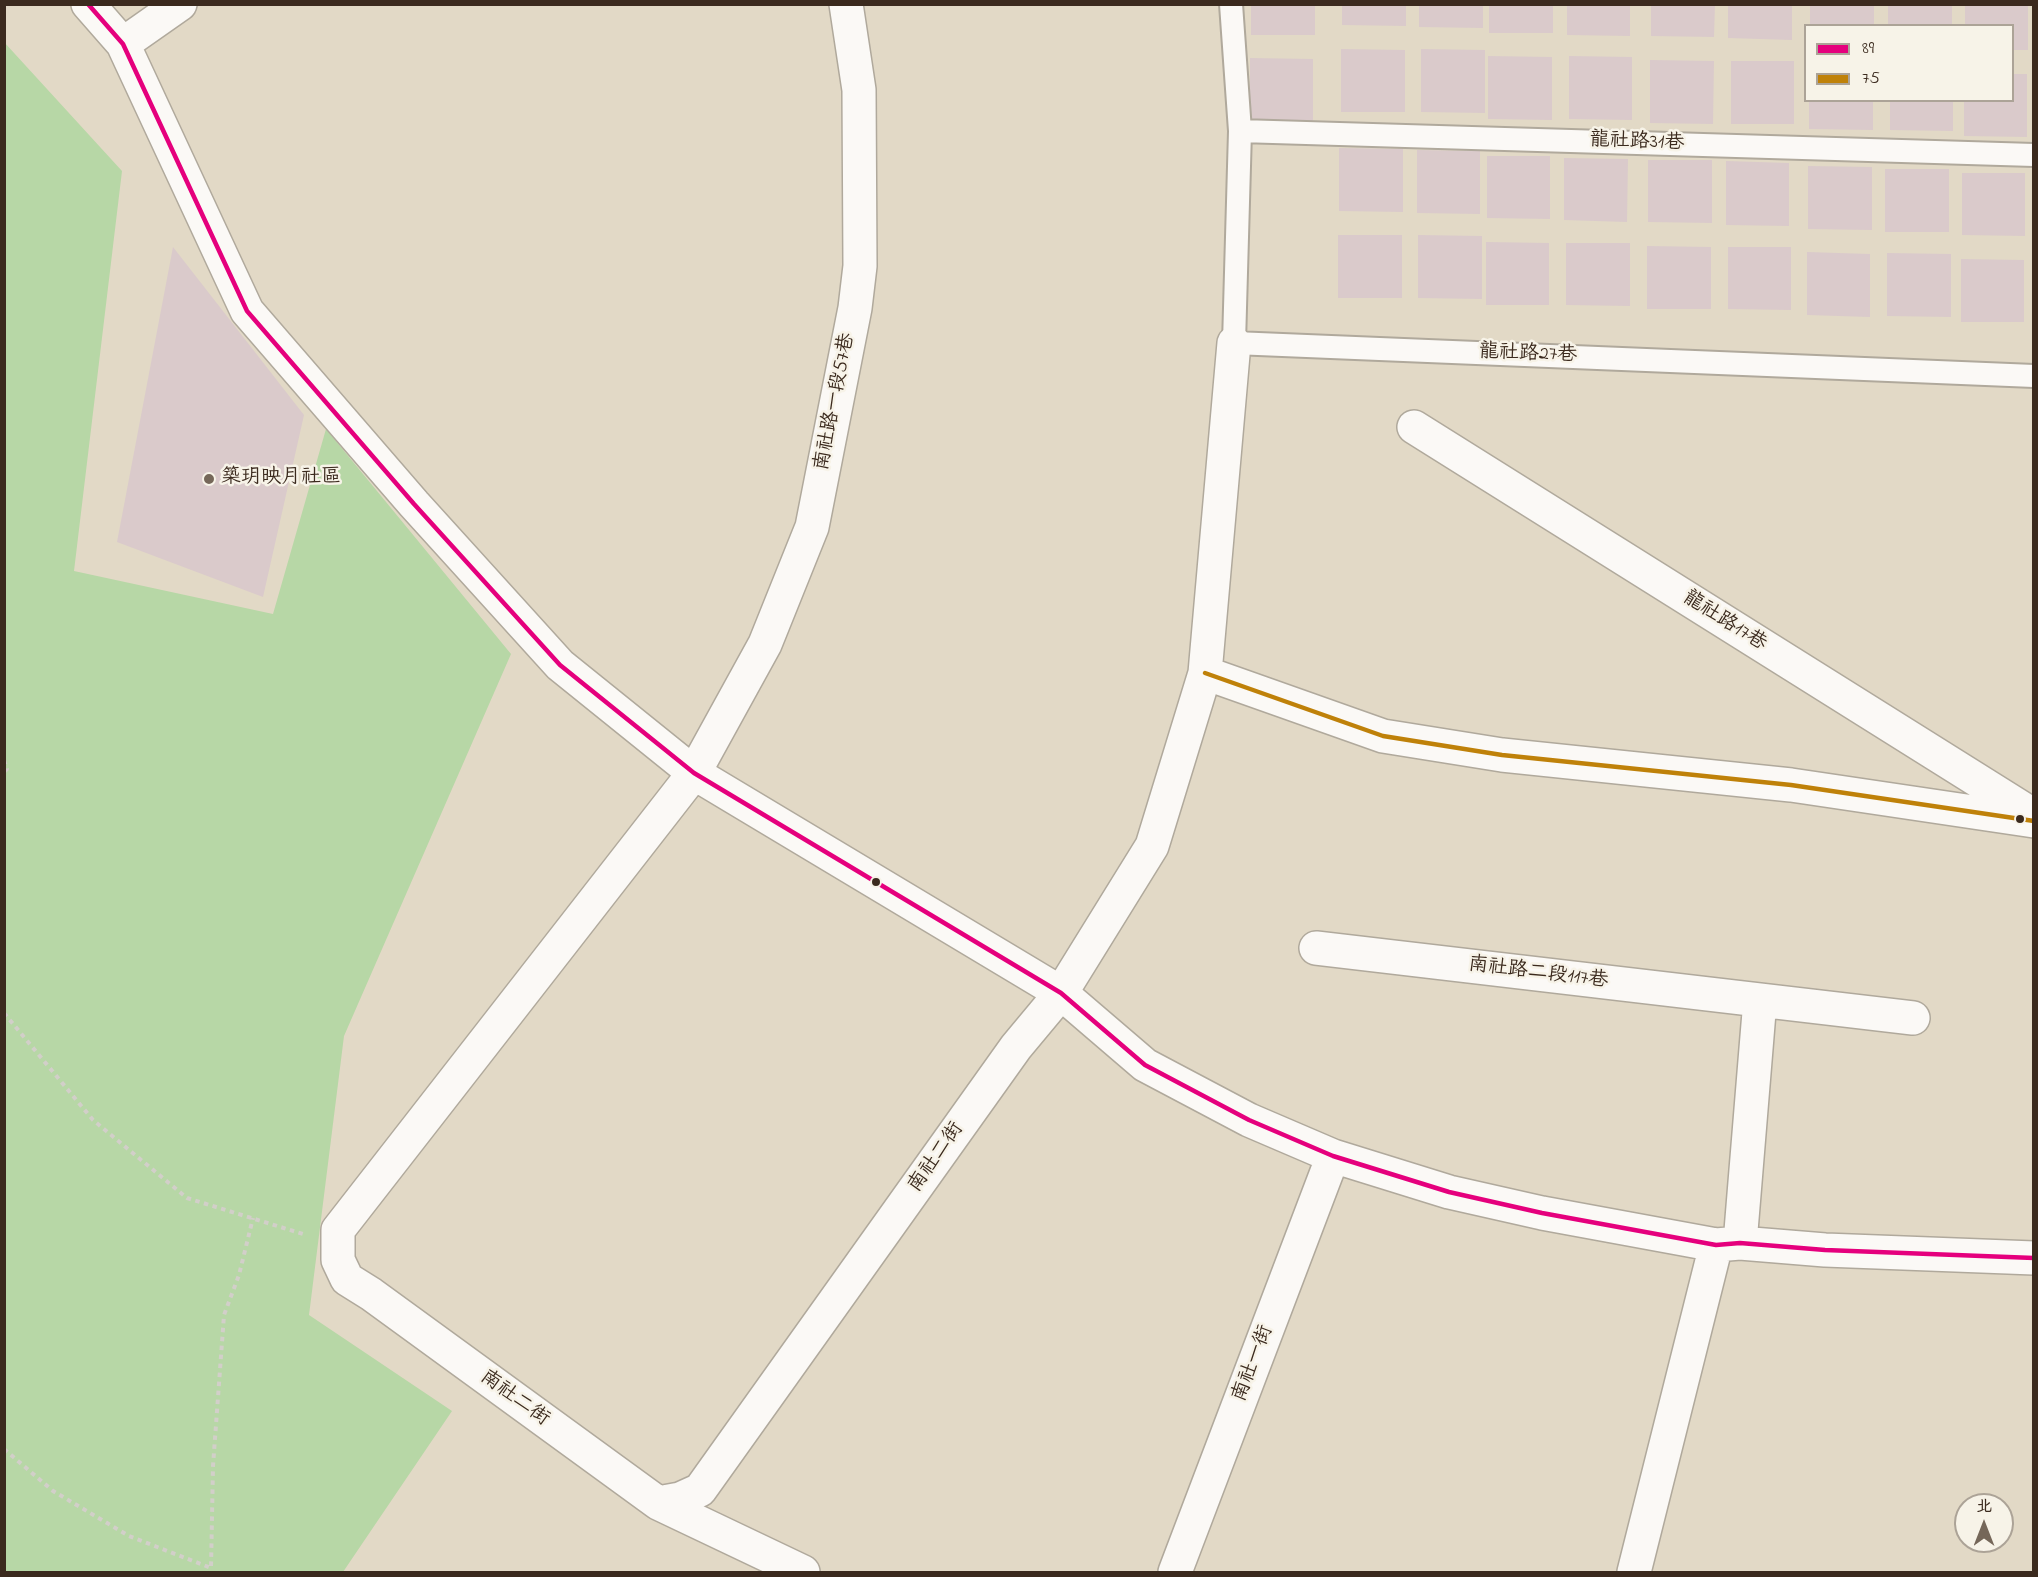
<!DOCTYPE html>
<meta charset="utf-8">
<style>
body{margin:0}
#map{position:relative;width:2038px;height:1577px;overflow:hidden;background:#e2d9c6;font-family:"Indie Flower","LXGW WenKai TC",sans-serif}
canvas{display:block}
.frame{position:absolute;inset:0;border:6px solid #3b2a1e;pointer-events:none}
.legend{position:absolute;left:1804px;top:24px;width:210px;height:78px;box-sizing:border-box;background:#f7f3e8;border:2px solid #aca397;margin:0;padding:8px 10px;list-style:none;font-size:18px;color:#3b2a1e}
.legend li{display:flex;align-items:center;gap:12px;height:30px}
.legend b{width:30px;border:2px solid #aca397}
.north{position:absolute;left:1954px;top:1493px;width:60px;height:60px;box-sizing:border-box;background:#f7f3e8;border:2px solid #aca397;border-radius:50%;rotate:0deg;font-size:16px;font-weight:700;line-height:24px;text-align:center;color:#3b2a1e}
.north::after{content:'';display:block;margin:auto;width:21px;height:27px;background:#756759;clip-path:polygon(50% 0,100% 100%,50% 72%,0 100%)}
</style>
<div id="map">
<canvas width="2038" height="1577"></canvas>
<div class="frame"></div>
<ul class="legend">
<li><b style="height:8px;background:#e5007d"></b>89</li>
<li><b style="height:8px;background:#bf8109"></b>75</li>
</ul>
<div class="north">北</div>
</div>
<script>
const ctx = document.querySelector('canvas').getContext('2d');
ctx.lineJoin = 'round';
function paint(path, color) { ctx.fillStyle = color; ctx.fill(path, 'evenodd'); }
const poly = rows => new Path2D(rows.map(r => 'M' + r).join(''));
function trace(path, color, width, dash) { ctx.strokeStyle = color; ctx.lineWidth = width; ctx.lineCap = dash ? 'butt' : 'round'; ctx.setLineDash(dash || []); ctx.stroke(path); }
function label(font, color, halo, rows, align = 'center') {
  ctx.font = font + ' "Indie Flower","LXGW WenKai TC",sans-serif'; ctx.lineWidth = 5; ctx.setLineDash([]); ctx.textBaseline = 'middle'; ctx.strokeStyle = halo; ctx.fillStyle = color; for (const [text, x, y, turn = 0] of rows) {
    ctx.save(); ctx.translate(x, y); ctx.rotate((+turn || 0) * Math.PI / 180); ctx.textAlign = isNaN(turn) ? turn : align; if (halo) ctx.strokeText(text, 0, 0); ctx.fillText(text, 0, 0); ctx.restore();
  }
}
const green = poly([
 [4,42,122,171,74,571,273,614,326,429,511,654,344,1036,309,1315,452,1411,343,1572,5,1572]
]);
const building = poly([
 [1251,4,1315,4,1315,35,1251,35],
 [1342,4,1406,4,1406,26,1342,25],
 [1419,4,1483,4,1483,28,1419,27],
 [1489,4,1553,4,1553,33,1489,33],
 [1567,4,1630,4,1630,36,1567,35],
 [1651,4,1715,4,1714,37,1651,36],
 [1728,4,1792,4,1792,40,1728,38],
 [1810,4,1874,4,1874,26,1810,26],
 [1888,4,1952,4,1952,26,1888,26],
 [1965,4,2028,4,2028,50,2012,50,2012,26,1965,26],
 [1341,49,1405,50,1405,112,1341,112],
 [1421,49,1485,50,1485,113,1421,112],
 [1488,56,1552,57,1552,120,1488,119],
 [1569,56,1632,57,1632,120,1569,119],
 [1250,58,1313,59,1313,122,1250,121],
 [1650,60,1714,61,1713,124,1650,123],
 [1731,61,1794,61,1794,124,1731,124],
 [2012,74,2027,74,2027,137,1964,136,1964,100,2012,100],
 [1809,100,1873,100,1873,130,1809,129],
 [1890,100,1953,100,1953,131,1890,130],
 [1339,148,1403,149,1403,212,1339,211],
 [1417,150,1480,151,1480,214,1417,213],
 [1487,156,1550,156,1550,219,1487,218],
 [1564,158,1628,159,1627,222,1564,220],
 [1648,160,1712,160,1712,223,1648,222],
 [1726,161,1789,163,1789,226,1726,225],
 [1808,166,1872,167,1872,230,1808,229],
 [1885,169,1949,169,1949,232,1885,232],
 [1962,173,2025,173,2025,236,1962,235],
 [1338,235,1402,235,1402,298,1338,298],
 [1418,235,1482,236,1482,299,1418,298],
 [1486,242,1549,243,1549,305,1486,305],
 [1566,243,1630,243,1630,306,1566,305],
 [1647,246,1711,247,1711,309,1647,309],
 [173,247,304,415,263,597,117,542],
 [1728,247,1791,247,1791,310,1728,309],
 [1807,252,1870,254,1870,317,1807,315],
 [1887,253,1951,254,1951,317,1887,316],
 [1961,259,2024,260,2024,322,1961,322]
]);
const path = poly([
 [4,760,7,769,4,772],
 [4,1013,93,1120,187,1198,303,1234],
 [4,1449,53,1491,129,1536,211,1568,213,1466,224,1315,239,1275,253,1218]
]);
const service = poly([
 [1231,4,1240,131,1234,343,2034,376],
 [1240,131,2034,155]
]);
const minor = poly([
 [88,4,123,44,247,311,414,504,560,665,694,773,1061,993,1145,1065,1249,1120,1333,1156,1449,1192,1542,1213,1716,1245,1740,1243,1825,1250,2034,1258],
 [846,4,859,90,860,266,855,308,812,527,765,644,694,773,338,1230,338,1260,347,1279,371,1294,658,1503,680,1499,700,1490,1016,1047,1061,993,1152,846,1205,673,1234,343],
 [123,44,180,4],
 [1414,427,2033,815],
 [1205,673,1383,736,1502,755,1791,785,2034,821],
 [1316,948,1913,1018],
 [1740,1243,1760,1000],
 [658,1503,803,1572],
 [1175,1572,1333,1156],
 [1634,1572,1716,1245]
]);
const bus1 = poly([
 [88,4,123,44,247,311,414,504,560,665,694,773,1061,993,1145,1065,1249,1120,1333,1156,1449,1192,1542,1213,1716,1245,1740,1243,1825,1250,2034,1258]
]);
const bus2 = poly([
 [1205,673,1383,736,1502,755,1791,785,2034,821]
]);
const markers = [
 [209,479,6,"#756759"],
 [2020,819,5,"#3b2a1e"],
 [876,882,5,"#3b2a1e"]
];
const streetNames = [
 ["龍社路31巷",1637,143,2],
 ["龍社路27巷",1528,355,2],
 ["南社路一段57巷",836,402,-79],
 ["龍社路17巷",1724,622,32],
 ["南社路二段117巷",1538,974,7],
 ["南社二街",937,1158,-55],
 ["南社一街",1254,1364,-69],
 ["南社二街",514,1399,36]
];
const poiNames = [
 ["築玥映月社區",221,479]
];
paint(green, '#b7d7a6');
paint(building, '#dacacb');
trace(service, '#b0a99c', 26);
trace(minor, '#b0a99c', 36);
trace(path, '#d2cfc9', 4, [4.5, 4.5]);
trace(service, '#fbf9f6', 22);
trace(minor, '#fbf9f6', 33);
trace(bus1, '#e5007d', 4.5);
trace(bus2, '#bf8109', 4.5);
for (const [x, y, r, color] of markers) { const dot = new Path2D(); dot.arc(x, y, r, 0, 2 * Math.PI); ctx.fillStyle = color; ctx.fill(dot); trace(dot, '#f7f3e8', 2); }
label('20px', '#3b2a1e', '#f7f3e8', streetNames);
label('20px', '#3b2a1e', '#f7f3e8', poiNames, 'left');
</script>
